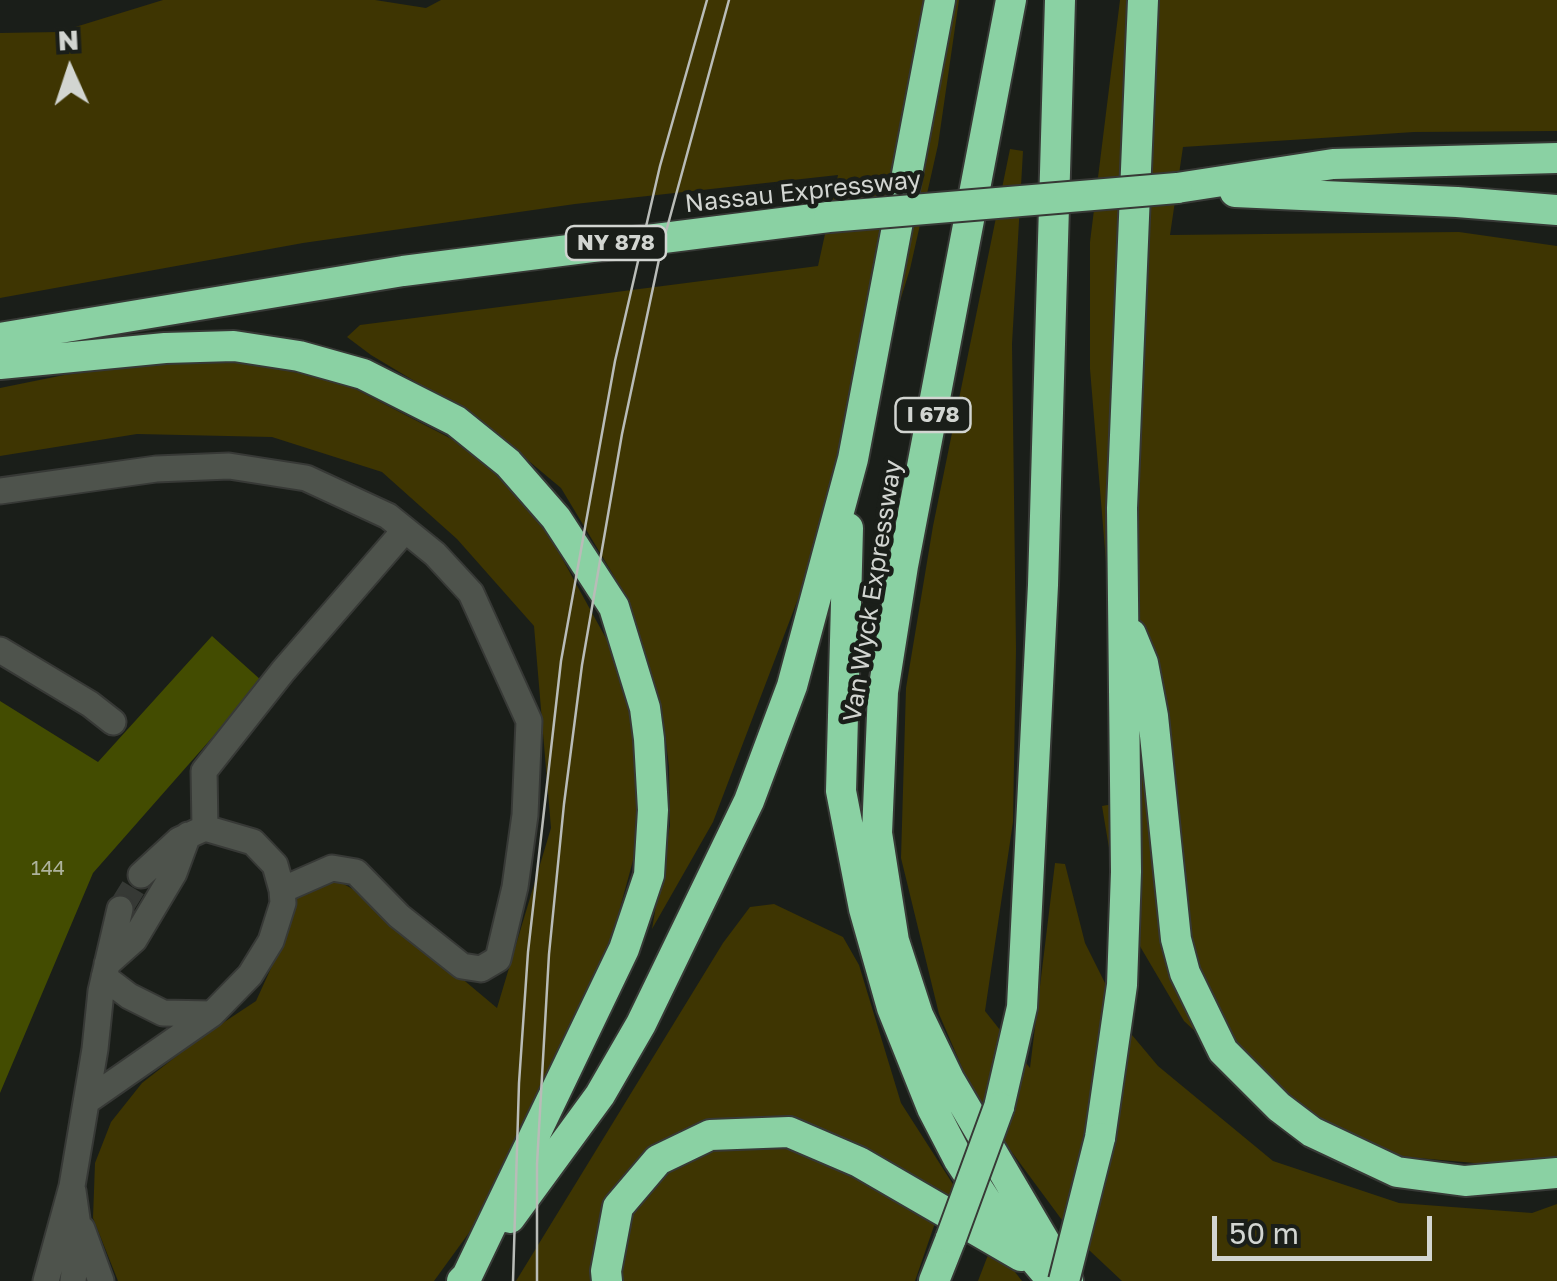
<!DOCTYPE html>
<style>
body{margin:0}
#map{position:relative;width:1557px;height:1281px;overflow:hidden;background:#1a1e19;font-family:"Golos Text",sans-serif}
canvas{display:block}
.north{position:absolute;left:20px;top:20px;width:100px;height:100px;-webkit-text-stroke:8px #1a1e19;paint-order:stroke;rotate:357deg;font-size:28px;font-weight:700;line-height:40px;text-align:center;color:#d2d5d1}
.north::after{content:'';display:block;margin:auto;width:35px;height:45px;background:#d2d5d1;clip-path:polygon(50% 0,100% 100%,50% 72%,0 100%)}
.scale{position:absolute;left:1212px;top:1216px;width:220px;height:45px;box-sizing:border-box;border:5px solid #d2d5d1;border-top:0;padding-left:12px;font-size:30px;line-height:35px;white-space:nowrap;color:#d2d5d1;-webkit-text-stroke:8px #1a1e19;paint-order:stroke}
</style>
<div id="map">
<canvas width="1557" height="1281"></canvas>
<div class="north">N</div>
<div class="scale">50 m</div>
</div>
<script>
const ctx = document.querySelector('canvas').getContext('2d');
ctx.lineJoin = 'round';
function paint(path, color) { ctx.fillStyle = color; ctx.fill(path, 'evenodd'); }
const poly = rows => new Path2D(rows.map(r => 'M' + r).join(''));
function trace(path, color, width, dash) { ctx.strokeStyle = color; ctx.lineWidth = width; ctx.lineCap = dash ? 'butt' : 'round'; ctx.setLineDash(dash || []); ctx.stroke(path); }
function label(font, color, halo, rows, align = 'center') {
  ctx.font = font + ' "Golos Text",sans-serif'; ctx.lineWidth = 9; ctx.setLineDash([]); ctx.textBaseline = 'middle'; ctx.strokeStyle = halo; ctx.fillStyle = color; for (const [text, x, y, turn = 0] of rows) {
    ctx.save(); ctx.translate(x, y); ctx.rotate((+turn || 0) * Math.PI / 180); ctx.textAlign = isNaN(turn) ? turn : align; if (halo) ctx.strokeText(text, 0, 0); ctx.fillText(text, 0, 0); ctx.restore();
  }
}
const green = poly([
 [163,0,375,0,426,8,441,0,959,0,938,145,910,269,852,457,713,822,652,929,670,825,669,767,662,709,645,654,614,576,561,488,481,421,371,355,347,337,360,325,818,266,838,175,575,204,303,243,0,298,0,33,59,32],
 [1120,0,1557,0,1557,131,1414,132,1183,147,1170,235,1459,232,1557,246,1557,1156,1519,1167,1385,1155,1274,1105,1184,1021,1131,931,1111,860,1102,806,1113,804,1106,562,1090,369,1090,242],
 [1010,149,1023,151,1012,344,1016,649,1013,822,985,1011,1030,1068,1055,863,1065,864,1085,943,1113,999,1106,1004,1158,1066,1273,1161,1399,1203,1532,1213,1557,1204,1557,1281,1122,1281,1073,1235,980,1109,939,1014,901,858,906,688,933,526],
 [210,357,338,380,473,450,546,529,619,662,640,745,634,857,600,981,487,1208,434,1281,118,1281,93,1218,95,1163,111,1122,142,1083,197,1040,256,1001,287,933,295,900,310,884,338,881,360,893,497,1008,551,828,534,626,457,539,382,472,272,437,137,434,0,456,0,388,64,375],
 [774,904,843,937,859,965,901,1103,983,1231,1022,1281,978,1281,988,1255,944,1197,915,1281,516,1281,723,943,750,907]
]);
const building = poly([
 [212,636,262,681,93,873,0,1093,0,701,98,762]
]);
const minorTunnel = poly([
 [120,909,141,875]
]);
const minor = poly([
 [0,491,156,469,229,466,306,478,388,516,435,554,471,593,529,721,525,815,515,887,498,959,481,969,462,966,399,916,356,872,332,868,282,890,283,903,271,941,250,975,212,1014,87,1101],
 [0,650,90,704,113,722],
 [205,828,204,771,283,671,405,530],
 [141,875,179,840,205,828,253,842,275,865,282,890],
 [107,964,134,940,174,873,188,835],
 [104,977,129,996,163,1013,212,1014],
 [82,1229,101,1281],
 [46,1281,72,1186,95,1049,101,991,120,909],
 [73,1281,79,1233,73,1191]
]);
const highway = poly([
 [1011,0,903,566,883,692,877,833,894,941,918,1015,949,1079,1068,1281],
 [1177,188,1333,164,1557,158],
 [1235,192,1457,202,1557,210],
 [0,338,403,271,829,217],
 [0,364,165,348,234,346,299,356,363,374,456,421,508,463,556,518,614,607,645,708,649,739,653,810,649,875,624,949,467,1276,462,1281],
 [848,528,841,791,864,909,892,1008,932,1108,959,1160,990,1207,1051,1279],
 [1131,634,1143,663,1153,716,1176,939,1185,973,1223,1051,1279,1107,1312,1132,1397,1172,1465,1181,1557,1173],
 [999,1107,1022,1007,1043,585,1060,0],
 [1100,1138,1122,985,1126,872,1122,508,1143,0],
 [510,1218,600,1095,641,1024,749,801,792,686,853,459,940,0],
 [607,1281,606,1271,618,1207,658,1160,710,1135,789,1132,859,1162,1021,1256],
 [934,1281,951,1238]
]);
const tram = poly([
 [513,1281,519,1083,528,952,561,661,615,361,660,166,707,0],
 [537,1281,537,1164,549,954,564,804,582,665,622,434,661,250,729,0]
]);
const highwayBridge = poly([
 [829,217,1177,188],
 [951,1238,999,1107],
 [1064,1281,1100,1138]
]);
const numberNames = [
 ["144",48,869]
];
const shields = [
 [616,243,100],
 [933,415,75]
];
const shieldNames = [
 ["NY 878",616,243],
 ["I 678",933,415]
];
const streetNames = [
 ["Nassau Expressway",803,192,-6],
 ["Van Wyck Expressway",873,591,-81]
];
paint(green, '#3e3502');
paint(building, '#434c01');
trace(minorTunnel, '#363935', 25, [25, 12]);
trace(minor, '#373936', 29);
trace(highway, '#373936', 34);
trace(minor, '#4e534c', 25);
trace(highway, '#8ad1a3', 30);
trace(tram, '#b9bcb8', 2.5);
trace(highwayBridge, '#373936', 34, []);
trace(highwayBridge, '#8ad1a3', 30);
label('20px', '#aeb39d', null, numberNames);
for (const [x, y, w] of shields) { const box = new Path2D(); box.roundRect(x - w / 2, y - 17, w, 34, 8); ctx.fillStyle = '#1a1e19'; ctx.fill(box); trace(box, '#d2d5d1', 2.5); }
label('bold 22px', '#d2d5d1', null, shieldNames);
label('25px', '#d2d5d1', '#1a1e19', streetNames);
</script>
